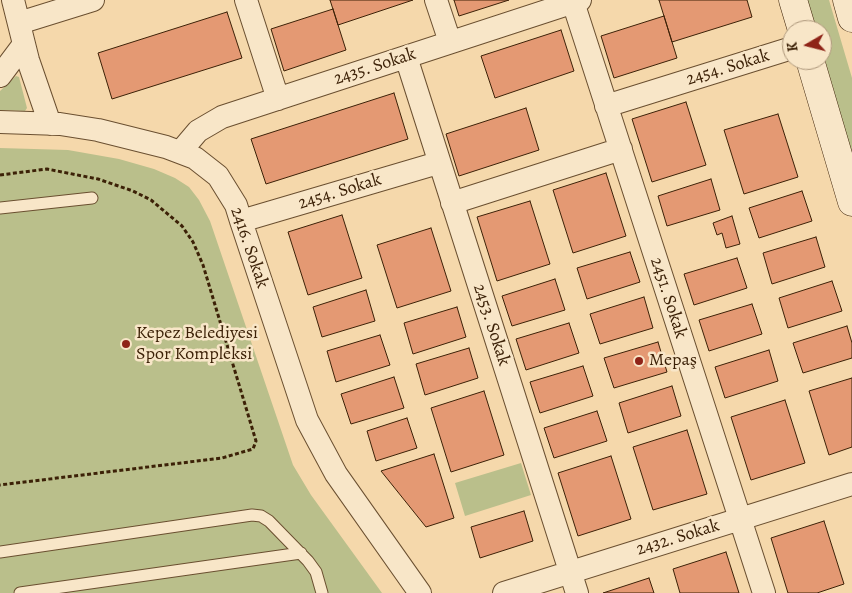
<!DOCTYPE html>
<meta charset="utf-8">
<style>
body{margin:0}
#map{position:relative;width:852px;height:593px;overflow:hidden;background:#f5d8ab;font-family:Alegreya,serif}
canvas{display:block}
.north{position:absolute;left:782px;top:20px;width:50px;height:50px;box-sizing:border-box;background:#f8e6c8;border:1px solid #ad977b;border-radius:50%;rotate:262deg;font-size:14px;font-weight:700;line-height:20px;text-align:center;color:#3c2107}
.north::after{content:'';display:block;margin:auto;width:18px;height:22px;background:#8f2418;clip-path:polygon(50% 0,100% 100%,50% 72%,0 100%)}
</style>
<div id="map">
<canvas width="852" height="593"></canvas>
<div class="north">K</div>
</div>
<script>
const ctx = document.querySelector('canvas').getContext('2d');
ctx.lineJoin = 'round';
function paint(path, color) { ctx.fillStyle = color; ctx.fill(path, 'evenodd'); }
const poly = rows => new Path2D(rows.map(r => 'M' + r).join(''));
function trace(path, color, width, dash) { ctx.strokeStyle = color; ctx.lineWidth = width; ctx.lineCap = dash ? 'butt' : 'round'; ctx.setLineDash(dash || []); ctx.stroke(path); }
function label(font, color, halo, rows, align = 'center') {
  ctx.font = font + ' Alegreya,serif'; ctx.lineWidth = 5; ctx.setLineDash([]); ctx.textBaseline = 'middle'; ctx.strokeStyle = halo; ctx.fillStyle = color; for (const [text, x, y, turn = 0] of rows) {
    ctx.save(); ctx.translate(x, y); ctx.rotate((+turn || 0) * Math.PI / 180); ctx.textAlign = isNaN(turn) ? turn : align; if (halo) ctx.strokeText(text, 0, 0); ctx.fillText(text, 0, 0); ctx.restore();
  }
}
const green = poly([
 [807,0,829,0,852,78,852,154,822,51,822,30,816,30],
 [16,76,19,77,27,108,25,111,0,110,0,91],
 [0,148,68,150,119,159,154,169,175,178,189,187,199,200,210,221,293,465,311,495,382,593,0,593],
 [521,463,531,495,465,516,455,483]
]);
const building = poly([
 [330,0,413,0,338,25,330,0],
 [454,0,509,0,459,16,454,0],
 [659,0,747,0,752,17,672,42,659,0],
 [333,9,346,50,284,71,271,29,333,9],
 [227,12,242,58,112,99,98,53,227,12],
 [664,16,677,58,614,78,601,36,664,16],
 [561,30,574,71,495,98,481,56,561,30],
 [394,93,408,139,266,184,251,139,394,93],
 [686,102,706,165,652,182,632,119,686,102],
 [526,108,539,150,459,176,446,134,526,108],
 [778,114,798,177,744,194,724,130,778,114],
 [606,173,626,236,573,253,553,190,606,173],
 [711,179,720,210,667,226,658,196,711,179],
 [802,191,812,221,759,238,749,208,802,191],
 [530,201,550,264,497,281,477,217,530,201],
 [342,215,362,278,308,295,288,232,342,215],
 [732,216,740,244,726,248,722,233,717,235,713,223,732,216],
 [431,228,451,291,397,308,377,245,431,228],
 [816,237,825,267,772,284,763,253,816,237],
 [630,252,640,282,587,299,577,268,630,252],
 [737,258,747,288,694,305,684,274,737,258],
 [555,279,565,310,512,326,502,296,555,279],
 [832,281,842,311,788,328,779,298,832,281],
 [366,290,375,321,322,337,313,307,366,290],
 [644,297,653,328,600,344,590,314,644,297],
 [752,304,762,334,709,351,699,320,752,304],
 [457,307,466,337,413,354,404,323,457,307],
 [569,323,579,353,526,370,516,339,569,323],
 [847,326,852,343,852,358,803,373,793,343,847,326],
 [380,335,390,365,336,382,327,351,380,335],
 [658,342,667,372,614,388,604,358,658,342],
 [469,348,478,378,425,395,416,364,469,348],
 [769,350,778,381,725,398,715,367,769,350],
 [583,366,593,396,540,413,530,382,583,366],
 [394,377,404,408,351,424,341,394,394,377],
 [852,378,852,447,829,455,809,391,852,378],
 [672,386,681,416,628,433,619,403,672,386],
 [484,391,504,455,451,472,431,408,484,391],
 [785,400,805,463,751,480,731,417,785,400],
 [597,411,607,441,554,458,544,428,597,411],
 [407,418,417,448,376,461,367,431,407,418],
 [687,430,707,494,653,510,633,447,687,430],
 [434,454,454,518,426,527,381,471,434,454],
 [611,456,631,519,578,536,558,473,611,456],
 [524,511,533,541,480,558,471,527,524,511],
 [824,521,844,584,817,593,788,593,771,538,824,521],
 [726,552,739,593,680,593,673,569,726,552],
 [649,578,654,593,603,593,649,578]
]);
const path = poly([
 [0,175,47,169,98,179,133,191,151,200,182,226,193,242,203,265,256,441,253,449,222,458,0,485]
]);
const lane = poly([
 [0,208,92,198],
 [0,552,252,515,261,516,269,521,308,561,316,572,322,593],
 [20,593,301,553]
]);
const street = poly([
 [13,0,28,60,50,124],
 [246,0,278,99],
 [436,0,450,42],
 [573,2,764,593],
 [19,23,93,0],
 [406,57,577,593],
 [0,76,24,44],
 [606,106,792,48],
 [0,122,60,124,98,130,166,147,195,158,218,176,236,205,241,221,307,420,336,474,420,593],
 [181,151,198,131,222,117,580,0],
 [452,203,621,149],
 [241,221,438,163],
 [504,593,852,484]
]);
const secondary = poly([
 [793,0,802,30],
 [847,0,852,18],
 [810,60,852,202]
]);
const markers = [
 [126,344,5,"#8f2418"],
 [639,361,5,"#8f2418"]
];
const streetNames = [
 ["2435. Sokak",375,67,-18],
 ["2454. Sokak",728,68,-17],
 ["2454. Sokak",340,192,-17],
 ["2416. Sokak",249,248,71],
 ["2451. Sokak",668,298,72],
 ["2453. Sokak",491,325,72],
 ["2432. Sokak",678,538,-17]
];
const poiNames = [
 ["Kepez Belediyesi",136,334],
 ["Spor Kompleksi",136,355],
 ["Mepaş",649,361]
];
paint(green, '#babf8b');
paint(building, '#e49973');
trace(building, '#3c2107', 1);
trace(lane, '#6a4f30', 13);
trace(street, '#6a4f30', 24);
trace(secondary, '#3c2107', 29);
trace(path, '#3c2107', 3, [4, 2.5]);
trace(lane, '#f8e6c8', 11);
trace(street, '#f8e6c8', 22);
trace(secondary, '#f8e6c8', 28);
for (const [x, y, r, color] of markers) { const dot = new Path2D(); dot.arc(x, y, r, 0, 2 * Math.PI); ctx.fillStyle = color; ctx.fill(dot); trace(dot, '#f8e6c8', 2); }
label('18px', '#3c2107', '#f8e6c8', streetNames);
label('18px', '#3c2107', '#f8e6c8', poiNames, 'left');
</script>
